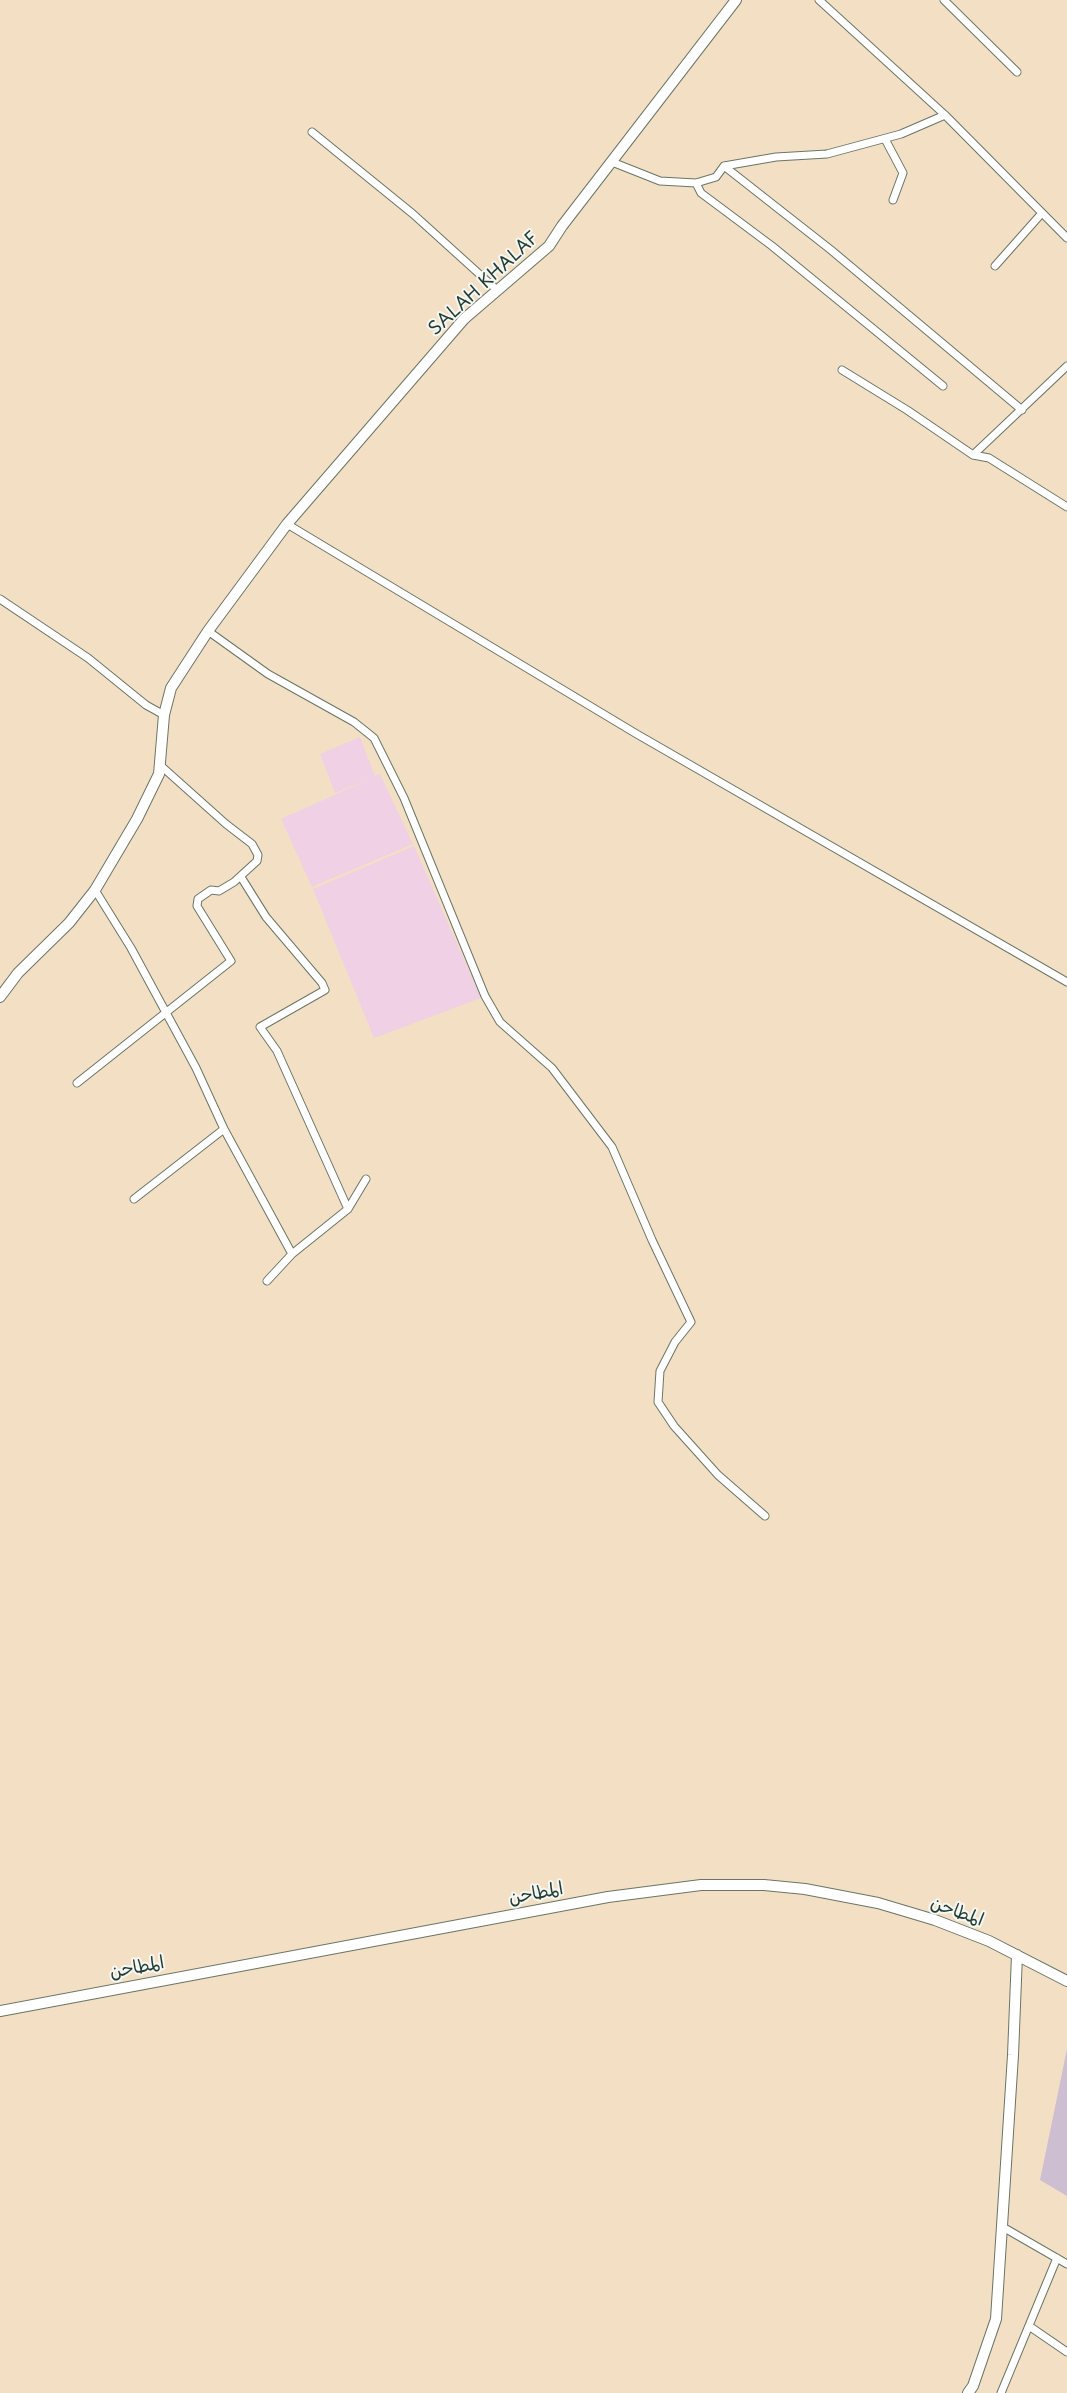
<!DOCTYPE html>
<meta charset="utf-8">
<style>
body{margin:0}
canvas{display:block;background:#f3dfc4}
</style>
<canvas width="1067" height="2393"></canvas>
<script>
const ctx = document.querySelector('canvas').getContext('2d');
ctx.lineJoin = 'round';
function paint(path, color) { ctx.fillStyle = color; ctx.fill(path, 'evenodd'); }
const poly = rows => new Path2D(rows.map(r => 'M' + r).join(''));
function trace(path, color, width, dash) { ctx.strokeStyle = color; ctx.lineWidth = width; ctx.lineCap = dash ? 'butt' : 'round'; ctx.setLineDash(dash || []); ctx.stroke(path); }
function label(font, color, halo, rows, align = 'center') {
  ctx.font = font + ' "Playpen Sans","Playpen Sans Arabic",sans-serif'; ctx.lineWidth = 4; ctx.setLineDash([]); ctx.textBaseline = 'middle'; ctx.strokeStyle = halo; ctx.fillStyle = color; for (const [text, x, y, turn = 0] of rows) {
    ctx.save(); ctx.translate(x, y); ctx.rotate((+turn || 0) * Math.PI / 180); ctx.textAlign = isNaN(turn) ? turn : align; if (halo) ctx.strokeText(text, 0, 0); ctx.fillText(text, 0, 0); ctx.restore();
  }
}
const built = poly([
 [360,737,375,776,380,774,413,844,312,887,281,819,372,778,335,793,320,754],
 [414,846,481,998,374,1038,313,889]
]);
const industrial = poly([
 [1067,2049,1067,2196,1040,2180]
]);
const street = poly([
 [819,0,945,115,1067,238],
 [944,0,1017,72],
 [312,132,413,214,497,290],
 [885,139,903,173,893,200],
 [612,162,660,181,696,183,716,177,724,166,776,157,827,154,901,134,945,115],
 [724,166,831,250,1022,410],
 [696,183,701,193,772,246,943,386],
 [995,266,1042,213],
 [842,370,907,410,973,455,989,458,1067,507],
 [973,455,1067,366],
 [287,524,635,733,1067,982],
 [0,599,88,658,146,705,164,715],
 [208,631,268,674,354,722,374,738,404,798,485,996,500,1022,552,1068,612,1147,652,1240,691,1322,675,1342,660,1371,658,1402,674,1426,718,1475,765,1516],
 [241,877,266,917,322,983,325,990,260,1027,277,1051,348,1209],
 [95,890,131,948,196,1068,224,1129,292,1254],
 [77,1083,231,961,197,906,198,899,211,890,219,891,234,882,257,861,258,855,252,844,226,824,160,765],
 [134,1199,224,1129],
 [267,1281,292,1254,348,1209,366,1179],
 [1001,2226,1067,2264],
 [1029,2326,1067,2352],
 [1001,2393,1057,2258]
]);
const secondary = poly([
 [0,997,18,973,69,923,95,890,137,819,159,774,164,715,171,688,208,631,287,524,464,319,549,246,562,226,736,0],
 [0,2011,608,1897,701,1885,764,1885,805,1889,878,1903,935,1920,989,1941,1067,1981],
 [968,2393,973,2386,996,2319,1013,2055,1017,1955]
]);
const streetNames = [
 ["SALAH KHALAF",484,284,-43],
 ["المطاحن",536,1894,-11],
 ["المطاحن",957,1912,20],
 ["المطاحن",137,1968,-11]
];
paint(built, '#f0d0e4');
paint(industrial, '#cebed1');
trace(street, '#697666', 9);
trace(secondary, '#697666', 12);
trace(street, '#fff', 7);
trace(secondary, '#fff', 10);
label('18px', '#1f3d34', '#f6f6f2', streetNames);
</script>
